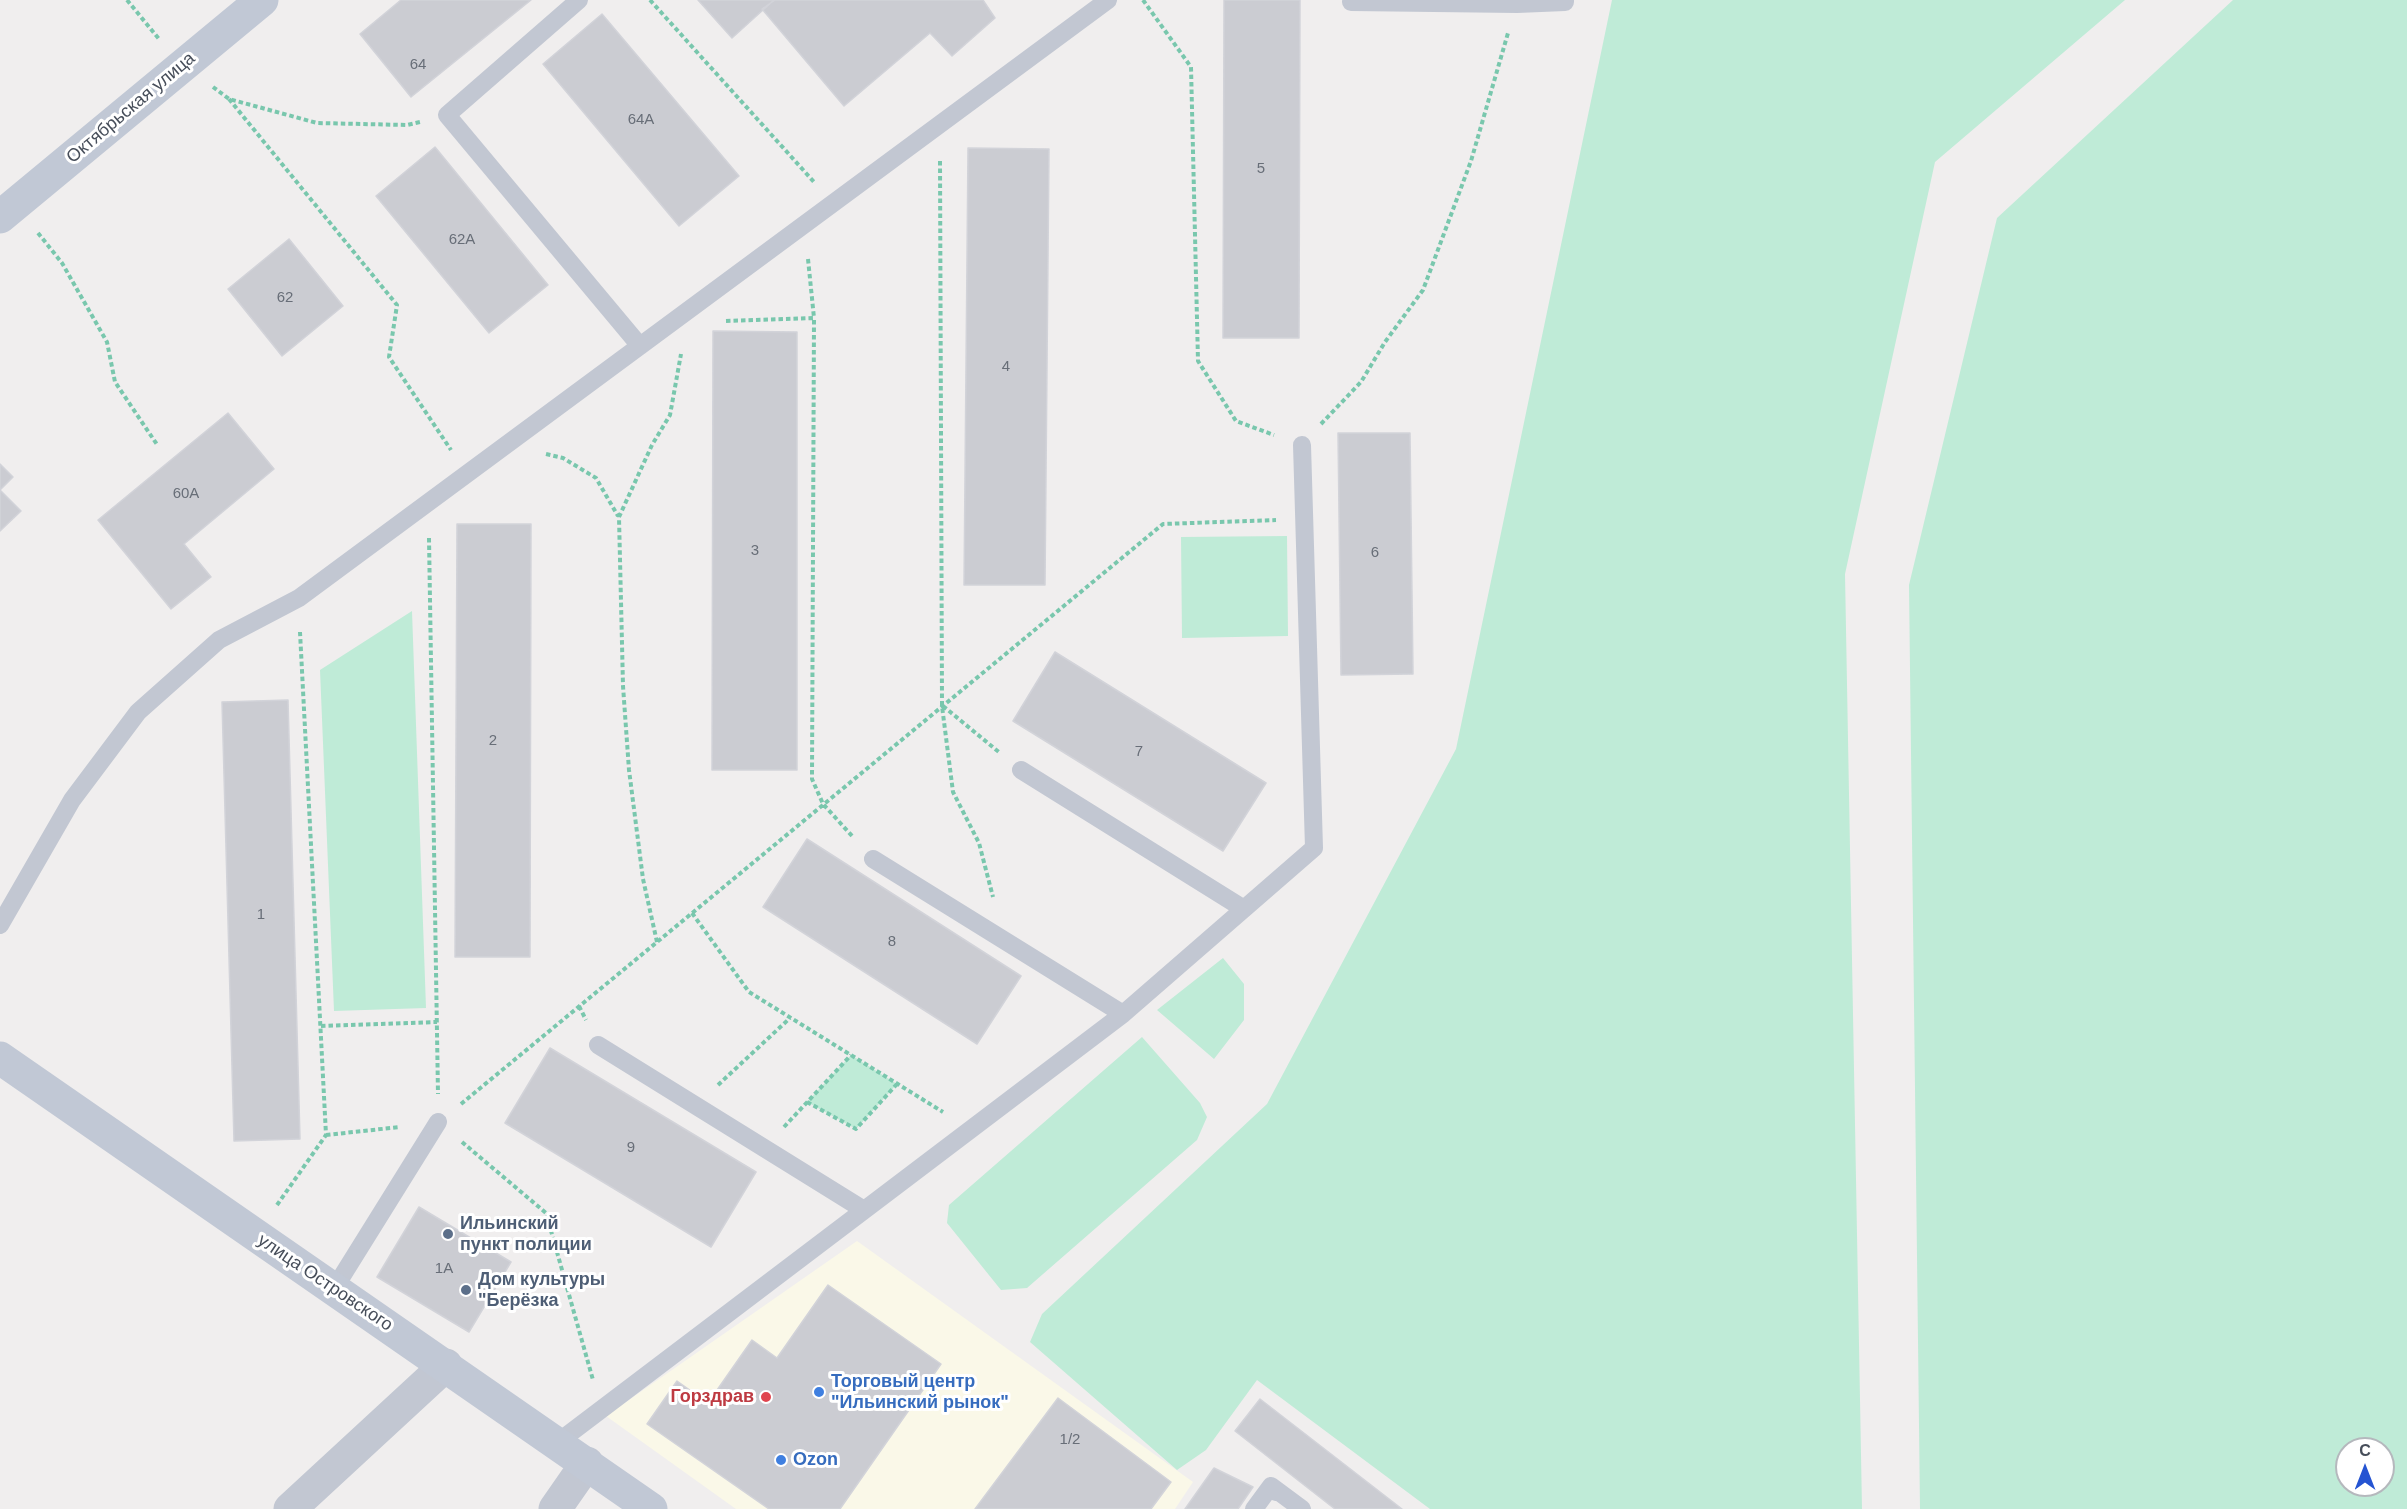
<!DOCTYPE html>
<meta charset="utf-8">
<style>
body{margin:0}
#map{position:relative;width:2407px;height:1509px;overflow:hidden;background:#f0eeee;font-family:Arial,sans-serif}
canvas{display:block}
.north{position:absolute;left:2335px;top:1437px;width:60px;height:60px;box-sizing:border-box;background:#fff;border:2px solid #b5b8bd;border-radius:50%;rotate:0deg;font-size:16px;font-weight:700;line-height:24px;text-align:center;color:#474e5a}
.north::after{content:'';display:block;margin:auto;width:21px;height:27px;background:#2554d2;clip-path:polygon(50% 0,100% 100%,50% 72%,0 100%)}
</style>
<div id="map">
<canvas width="2407" height="1509"></canvas>
<div class="north">С</div>
</div>
<script>
const ctx = document.querySelector('canvas').getContext('2d');
ctx.lineJoin = 'round';
function paint(path, color) { ctx.fillStyle = color; ctx.fill(path, 'evenodd'); }
const poly = rows => new Path2D(rows.map(r => 'M' + r).join(''));
function trace(path, color, width, dash) { ctx.strokeStyle = color; ctx.lineWidth = width; ctx.lineCap = dash ? 'butt' : 'round'; ctx.setLineDash(dash || []); ctx.stroke(path); }
function label(font, color, halo, rows, align = 'center') {
  ctx.font = font + ' Arial,sans-serif'; ctx.lineWidth = 6; ctx.setLineDash([]); ctx.textBaseline = 'middle'; ctx.strokeStyle = halo; ctx.fillStyle = color; for (const [text, x, y, turn = 0] of rows) {
    ctx.save(); ctx.translate(x, y); ctx.rotate((+turn || 0) * Math.PI / 180); ctx.textAlign = isNaN(turn) ? turn : align; if (halo) ctx.strokeText(text, 0, 0); ctx.fillText(text, 0, 0); ctx.restore();
  }
}
const commercial = poly([
 [857,1241,1193,1482,1175,1509,736,1509,606,1416]
]);
const green = poly([
 [1612,0,2125,0,1935,162,1845,574,1862,1509,1430,1509,1257,1380,1206,1450,1177,1470,1030,1342,1042,1314,1267,1104,1456,749],
 [2233,0,2407,0,2407,1509,1920,1509,1909,585,1997,218],
 [2347,1449,2383,1449,2383,1485,2347,1485],
 [1287,536,1288,636,1182,638,1181,537],
 [412,611,426,1008,334,1011,320,670],
 [1223,958,1244,984,1244,1020,1214,1059,1157,1010],
 [1142,1037,1200,1103,1207,1117,1197,1140,1027,1288,1001,1290,947,1223,949,1205],
 [851,1055,897,1084,856,1129,807,1102]
]);
const building = poly([
 [401,0,531,0,411,97,360,34,401,0],
 [698,0,774,0,732,38,698,0],
 [775,0,983,0,995,18,952,56,930,33,844,106,762,9,775,0],
 [1224,0,1300,0,1299,338,1223,338,1224,0],
 [602,14,739,176,679,226,543,64,602,14],
 [435,147,548,285,489,333,376,196,435,147],
 [968,148,1049,149,1045,585,964,585,968,148],
 [289,239,343,306,282,356,228,289,289,239],
 [713,331,797,332,797,770,712,770,713,331],
 [228,413,274,469,184,544,211,577,171,609,98,520,228,413],
 [1338,433,1410,433,1413,674,1341,675,1338,433],
 [0,464,13,477,0,490,21,511,0,531,0,464],
 [457,524,531,524,530,957,455,957,457,524],
 [1055,652,1266,783,1223,851,1013,721,1055,652],
 [288,700,300,1139,234,1141,222,702,288,700],
 [807,839,1021,976,977,1044,763,907,807,839],
 [550,1048,756,1172,711,1247,505,1123,550,1048],
 [419,1207,511,1262,469,1332,377,1277,419,1207],
 [828,1285,941,1364,840,1509,769,1509,647,1424,677,1381,708,1403,752,1340,777,1358,828,1285],
 [1058,1398,1171,1482,1151,1509,975,1509,1058,1398],
 [1260,1399,1402,1509,1335,1509,1235,1431,1260,1399],
 [1214,1468,1253,1487,1238,1509,1185,1509,1214,1468]
]);
const path = poly([
 [127,0,159,39],
 [650,0,814,182],
 [1143,0,1191,67,1198,361,1236,421,1274,435],
 [213,87,229,99,317,123,407,125,420,122],
 [229,99,397,305,389,357,451,450],
 [940,161,942,706,953,792,979,843,993,897],
 [38,233,62,263,107,342,115,382,158,446],
 [808,259,814,318],
 [726,321,814,318,812,779,823,804,853,837],
 [1321,424,1361,382,1385,342,1423,290,1471,161,1508,33],
 [546,454,563,458,596,478,618,516],
 [429,538,438,1094],
 [943,706,1000,753],
 [692,913,749,992,943,1112],
 [657,942,643,879,629,770,623,686,619,517,652,445,670,415,681,354],
 [579,1006,586,1020],
 [321,1026,437,1022],
 [718,1085,790,1018],
 [807,1102,856,1129,897,1084],
 [461,1104,1163,524,1276,520],
 [784,1127,851,1055],
 [326,1135,400,1127],
 [462,1142,546,1213,593,1380],
 [277,1205,326,1135,300,632]
]);
const lane = poly([
 [579,0,447,115,640,346],
 [1351,2,1517,4,1565,2,1565,0],
 [1021,770,1244,909],
 [873,859,1123,1014],
 [0,925,72,800,138,712,219,640,299,598,1108,0],
 [598,1045,864,1210],
 [334,1289,438,1122],
 [557,1443,1123,1014,1314,848,1302,445],
 [1276,1492,1271,1486,1302,1509],
 [1254,1509,1271,1486]
]);
const street = poly([
 [290,1509,446,1365],
 [555,1509,587,1463]
]);
const secondary = poly([
 [0,217,262,0],
 [0,1058,651,1509]
]);
const markers = [
 [448,1234,6,"#5c6f8a"],
 [466,1290,6,"#5c6f8a"],
 [819,1392,6,"#3f7fe0"],
 [766,1397,6,"#e0444e"],
 [781,1460,6,"#3f7fe0"]
];
const numberNames = [
 ["64",418,65],
 ["64А",641,120],
 ["5",1261,169],
 ["62А",462,240],
 ["62",285,298],
 ["4",1006,367],
 ["60А",186,494],
 ["3",755,551],
 ["6",1375,553],
 ["2",493,741],
 ["7",1139,752],
 ["1",261,915],
 ["8",892,942],
 ["9",631,1148],
 ["1А",444,1269],
 ["1/2",1070,1440]
];
const streetNames = [
 ["Октябрьская улица",131,108,-40],
 ["улица Островского",325,1283,34]
];
const serviceNames = [
 ["Ильинский",460,1224],
 ["пункт полиции",460,1245],
 ["Дом культуры",478,1280],
 ["\"Берёзка",478,1301]
];
const shopNames = [
 ["Торговый центр",831,1382],
 ["\"Ильинский рынок\"",831,1403],
 ["Ozon",793,1460]
];
const healthNames = [
 ["Горздрав",754,1397]
];
paint(commercial, '#faf8e8');
paint(green, '#bfebd7');
paint(building, '#cbccd2');
trace(building, '#d2d3d9', 1.5);
trace(path, '#79c7ad', 4, [4.5, 3]);
trace(lane, '#c2c7d2', 18);
trace(street, '#c2c7d2', 33);
trace(secondary, '#c1c8d5', 33);
for (const [x, y, r, color] of markers) { const dot = new Path2D(); dot.arc(x, y, r, 0, 2 * Math.PI); ctx.fillStyle = color; ctx.fill(dot); trace(dot, '#fff', 2); }
label('15px', '#686e78', null, numberNames);
label('18px', '#474e5a', '#fff', streetNames);
label('bold 18px', '#4e5e75', '#fff', serviceNames, 'left');
label('bold 18px', '#366cbe', '#fff', shopNames, 'left');
label('bold 18px', '#be3a42', '#fff', healthNames, 'right');
</script>
